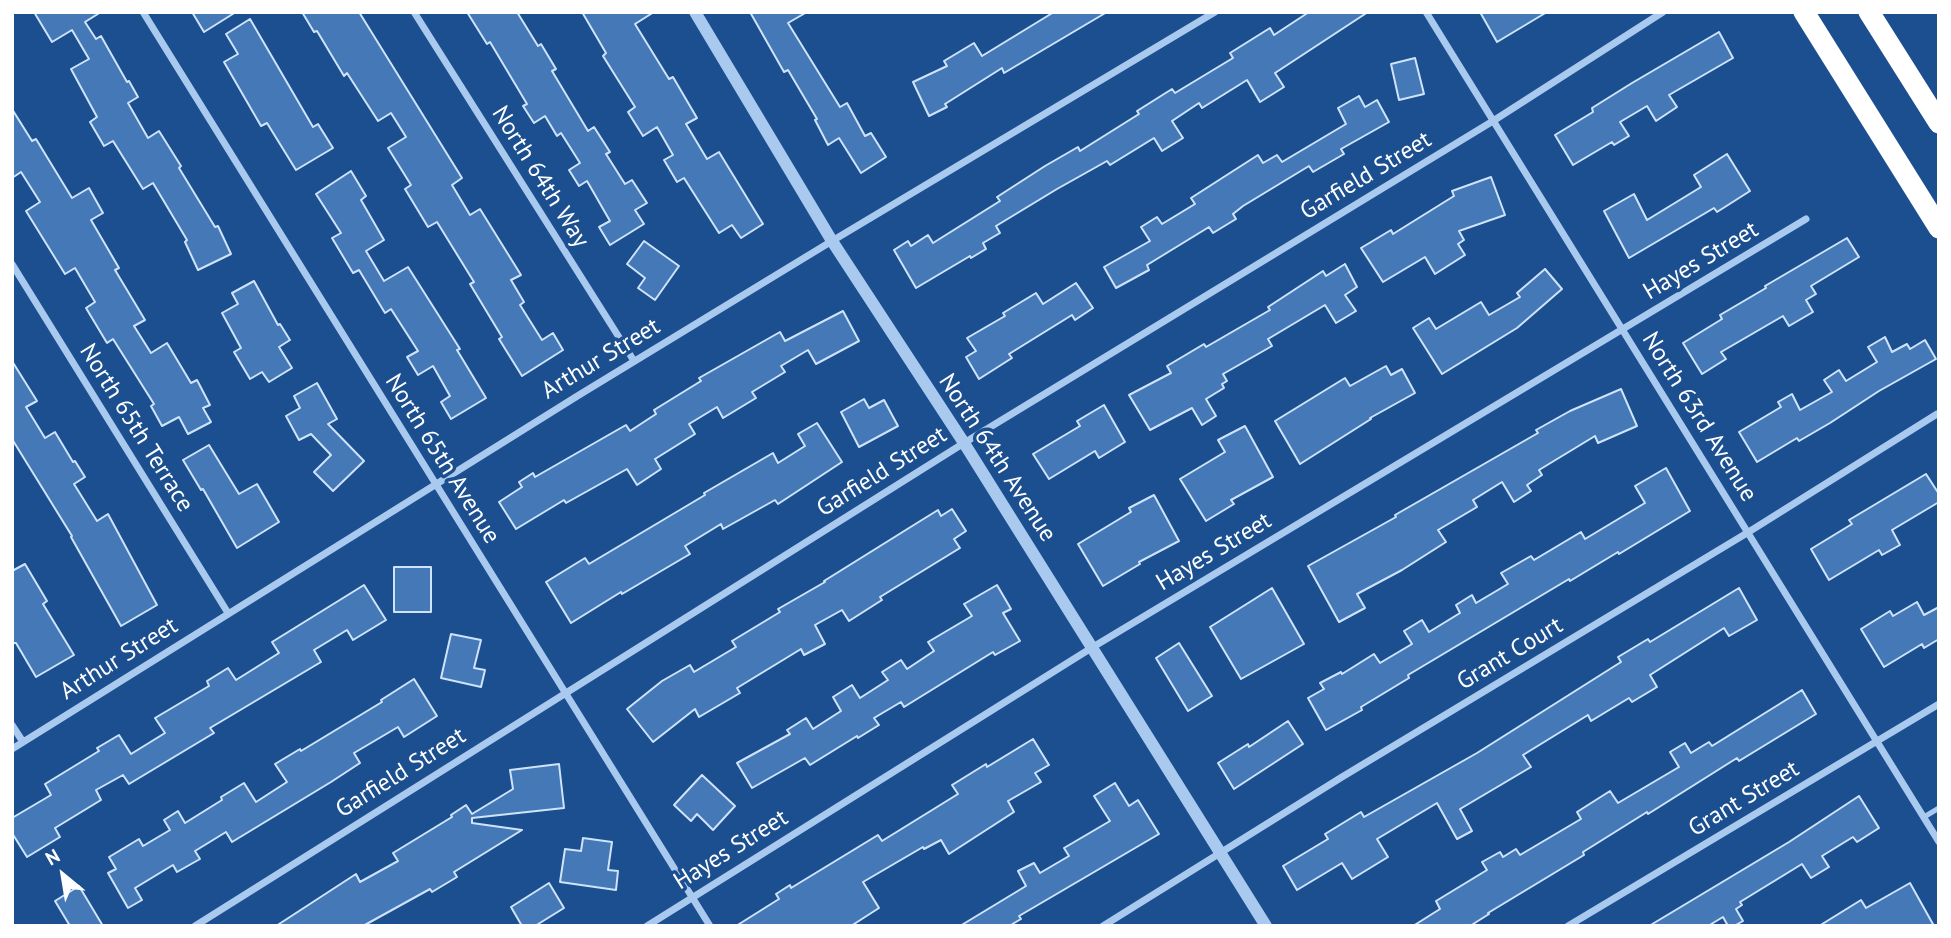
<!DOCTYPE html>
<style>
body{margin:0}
#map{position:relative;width:1951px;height:938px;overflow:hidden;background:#1b4f8f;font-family:"PT Sans",sans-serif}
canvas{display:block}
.frame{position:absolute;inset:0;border:14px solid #fff;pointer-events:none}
.north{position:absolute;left:28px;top:840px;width:70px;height:70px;-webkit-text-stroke:5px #1b4f8f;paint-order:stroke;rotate:330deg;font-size:19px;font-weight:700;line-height:28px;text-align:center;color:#fff}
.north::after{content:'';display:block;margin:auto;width:24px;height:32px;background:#fff;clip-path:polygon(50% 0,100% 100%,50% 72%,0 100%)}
</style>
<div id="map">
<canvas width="1951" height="938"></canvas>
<div class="frame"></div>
<div class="north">N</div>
</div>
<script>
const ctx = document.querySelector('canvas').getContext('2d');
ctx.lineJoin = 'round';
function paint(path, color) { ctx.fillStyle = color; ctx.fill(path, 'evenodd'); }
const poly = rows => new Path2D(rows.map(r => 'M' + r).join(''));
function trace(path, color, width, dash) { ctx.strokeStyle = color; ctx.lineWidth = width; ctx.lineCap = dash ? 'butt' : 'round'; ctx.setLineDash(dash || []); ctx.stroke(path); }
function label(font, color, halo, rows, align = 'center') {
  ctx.font = font + ' "PT Sans",sans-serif'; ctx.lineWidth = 7; ctx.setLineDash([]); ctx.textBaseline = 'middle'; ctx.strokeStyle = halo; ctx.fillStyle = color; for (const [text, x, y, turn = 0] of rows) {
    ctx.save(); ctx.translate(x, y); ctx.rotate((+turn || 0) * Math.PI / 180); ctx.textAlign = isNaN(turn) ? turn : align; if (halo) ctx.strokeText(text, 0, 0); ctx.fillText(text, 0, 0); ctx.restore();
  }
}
const building = poly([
 [34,12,101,12,85,22,96,39,101,36,127,82,129,81,138,97,128,103,148,138,159,131,181,166,179,168,215,227,218,226,231,254,198,270,185,242,187,240,153,183,143,189,113,141,104,146,90,122,97,117,71,69,89,59,72,30,52,42,34,12],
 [192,12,236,12,204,32,192,12],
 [302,12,359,12,462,178,452,185,470,215,480,209,521,275,511,280,524,302,520,305,542,340,553,333,563,350,522,376,499,339,502,337,470,284,474,282,437,222,428,227,405,189,411,185,388,148,406,137,391,113,378,121,347,73,344,76,317,31,314,32,302,12],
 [467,12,517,12,538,46,541,44,556,69,552,71,588,131,594,127,610,152,606,154,625,184,632,180,647,203,635,210,644,224,610,245,599,227,610,221,587,181,579,186,569,170,580,163,561,133,557,136,545,116,534,123,523,106,527,104,490,42,487,44,467,12],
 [582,12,654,12,635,24,669,79,673,77,697,118,686,124,707,159,719,152,763,224,741,238,732,225,719,233,684,178,677,182,664,160,673,155,657,127,643,136,628,112,635,107,603,56,606,53,582,12],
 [750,12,807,12,788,23,840,107,847,103,865,136,871,133,886,157,861,173,839,138,828,145,815,120,817,119,788,70,784,72,750,12],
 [1054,12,1107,12,1004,73,1002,68,945,104,947,107,929,116,913,82,947,66,944,61,974,43,982,56,1054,12],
 [1309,12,1368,12,1275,73,1284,87,1260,102,1247,80,1202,108,1199,103,1172,121,1183,138,1162,151,1154,138,1110,165,1107,161,1057,189,996,226,1000,233,983,243,986,249,971,258,970,256,916,288,894,250,908,241,911,246,928,235,933,243,1000,201,997,197,1045,166,1078,147,1080,151,1139,114,1137,111,1172,89,1175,93,1233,58,1230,53,1270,28,1274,35,1309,12],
 [1480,12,1547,12,1497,42,1480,12],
 [250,19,313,127,318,124,333,148,296,170,267,123,261,126,224,62,238,54,226,34,250,19],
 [1719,32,1733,58,1669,95,1677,107,1656,121,1647,106,1620,122,1629,136,1614,145,1612,142,1573,165,1555,135,1593,112,1592,108,1632,83,1719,32],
 [1415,58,1424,94,1399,100,1391,64,1415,58],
 [1359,96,1365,107,1377,100,1389,122,1341,149,1344,154,1313,172,1309,166,1243,206,1233,214,1236,219,1213,233,1209,227,1147,265,1149,270,1116,288,1104,267,1150,241,1141,227,1157,217,1162,224,1195,204,1191,198,1258,155,1263,163,1277,155,1282,162,1346,124,1338,108,1359,96],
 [12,109,32,141,36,139,72,198,89,188,103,213,91,220,119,268,115,270,145,320,134,326,151,353,167,343,191,383,197,380,210,405,203,408,211,422,188,434,179,417,162,426,151,406,154,404,113,339,107,343,86,308,95,302,75,268,65,274,26,211,40,202,21,172,12,178,12,109],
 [1727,154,1750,191,1717,212,1714,208,1629,258,1604,211,1634,194,1647,220,1701,187,1694,175,1727,154],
 [351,171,366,196,361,200,384,240,366,251,384,281,408,267,460,349,457,350,486,398,451,419,441,402,450,396,433,366,418,375,407,357,418,351,391,309,385,313,359,270,353,273,332,238,341,233,316,194,351,171],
 [1491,177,1505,215,1459,231,1464,240,1458,244,1465,255,1435,274,1425,257,1383,282,1361,248,1391,230,1393,234,1454,196,1452,191,1491,177],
 [1847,238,1859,257,1811,286,1816,294,1806,300,1813,312,1789,326,1783,316,1721,352,1726,359,1702,374,1683,343,1722,319,1720,315,1766,288,1765,286,1847,238],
 [644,241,679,266,655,300,638,288,645,278,627,264,644,241],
 [1345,264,1357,287,1345,295,1356,311,1336,323,1325,305,1268,339,1272,346,1223,374,1227,381,1222,384,1224,388,1206,399,1216,416,1202,425,1192,408,1150,430,1129,395,1171,373,1167,366,1204,344,1206,347,1270,310,1268,307,1323,271,1326,276,1345,264],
 [1545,269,1562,289,1517,328,1442,374,1413,328,1429,318,1436,329,1481,302,1489,315,1520,297,1517,293,1545,269],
 [254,281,278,325,280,324,290,340,279,347,292,368,269,382,262,372,250,379,234,352,241,348,222,313,238,304,232,293,254,281],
 [1076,283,1093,308,1075,320,1072,315,1009,354,1012,358,979,379,966,357,976,351,967,338,1005,316,1003,313,1036,293,1043,304,1076,283],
 [843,311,859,341,816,364,808,350,781,366,785,372,752,392,756,398,723,418,717,407,689,424,695,434,655,459,661,469,637,485,627,469,566,503,564,500,516,529,499,502,522,487,519,482,533,473,535,477,626,425,630,431,656,414,654,410,701,381,699,378,780,332,785,341,843,311],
 [1885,337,1892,352,1907,344,1910,349,1925,340,1936,359,1879,391,1830,423,1799,441,1797,438,1757,462,1739,432,1781,407,1778,402,1792,394,1800,410,1832,392,1824,380,1839,370,1846,381,1877,362,1868,347,1885,337],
 [12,361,37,401,26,407,45,438,55,432,73,462,75,461,85,477,74,484,97,521,108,514,157,605,121,626,71,537,72,536,12,439,12,361],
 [1386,366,1391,375,1402,369,1415,393,1370,418,1371,419,1300,464,1275,421,1345,378,1350,386,1386,366],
 [317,383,337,419,328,424,364,461,333,491,314,472,331,455,311,434,299,440,286,416,300,408,294,396,317,383],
 [1621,389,1637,426,1598,443,1595,436,1539,470,1542,475,1527,485,1531,491,1514,502,1502,482,1473,500,1477,507,1438,530,1446,542,1402,570,1357,594,1365,608,1339,622,1308,566,1396,517,1395,515,1538,433,1536,430,1570,411,1621,389],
 [864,399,869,408,884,400,898,426,859,447,841,412,864,399],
 [1104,405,1125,442,1099,458,1095,451,1049,479,1033,454,1080,426,1077,421,1104,405],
 [817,423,842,462,778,504,775,500,723,529,721,524,685,546,690,554,622,594,621,592,571,623,546,582,585,558,589,564,705,495,704,493,773,453,778,463,805,446,798,434,817,423],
 [1245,426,1273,477,1231,500,1234,504,1206,521,1180,479,1225,452,1218,440,1245,426],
 [209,445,239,494,257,484,279,522,237,548,203,489,201,490,183,460,209,445],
 [1666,468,1690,511,1619,554,1618,552,1570,581,1569,579,1408,675,1409,678,1361,707,1362,710,1326,730,1308,698,1324,689,1320,683,1341,672,1342,674,1374,654,1380,663,1412,644,1404,631,1422,620,1429,632,1460,613,1456,605,1472,595,1476,603,1508,584,1501,573,1531,556,1534,560,1581,532,1585,539,1645,503,1635,486,1666,468],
 [1926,474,1939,494,1939,502,1892,530,1900,545,1882,555,1879,550,1829,580,1811,549,1852,524,1849,520,1926,474],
 [1154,495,1179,541,1139,562,1140,564,1103,586,1078,544,1131,512,1129,508,1154,495],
 [952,509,966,531,954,539,960,548,880,597,882,600,849,621,842,610,815,625,825,644,804,655,801,649,737,688,740,693,699,717,695,709,653,742,627,709,662,681,690,665,694,672,736,647,732,641,780,612,778,609,825,582,824,581,917,523,938,510,941,516,952,509],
 [25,564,47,601,43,604,74,655,36,677,16,643,12,643,12,571,25,564],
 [394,567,431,567,431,612,394,612,394,567],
 [364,585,386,620,353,640,347,630,314,650,321,662,210,728,214,733,129,784,123,775,96,790,101,800,55,828,60,837,27,857,12,833,12,818,51,795,45,784,99,751,97,748,119,735,131,754,165,733,155,718,209,686,207,681,228,668,236,680,279,653,272,642,364,585],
 [997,585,1011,609,1003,613,1020,641,995,655,993,652,904,707,901,702,874,718,879,725,858,738,857,736,810,765,805,758,752,788,737,763,790,734,787,730,806,718,813,729,841,711,833,697,852,685,860,698,888,680,882,672,901,660,907,669,934,651,928,642,972,616,964,604,997,585],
 [1272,588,1304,644,1241,679,1210,627,1272,588],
 [1739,588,1757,620,1729,636,1724,628,1650,675,1657,687,1632,702,1629,698,1591,721,1588,715,1523,755,1531,767,1460,809,1472,831,1457,839,1437,803,1377,839,1388,857,1352,879,1342,863,1297,890,1283,866,1328,839,1325,834,1361,812,1364,817,1477,753,1621,662,1618,657,1648,639,1650,642,1739,588],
 [1917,602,1924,615,1939,607,1939,639,1924,648,1922,644,1884,667,1861,629,1890,611,1893,616,1917,602],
 [451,634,481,640,474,668,485,670,481,687,441,678,451,634],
 [1179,643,1212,696,1188,711,1156,658,1179,643],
 [414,679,437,716,404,737,398,727,354,753,360,763,331,782,232,842,226,832,195,851,200,859,177,872,173,865,135,888,142,900,128,908,108,873,116,869,109,857,139,839,143,846,170,830,164,820,178,811,185,823,222,800,221,797,244,783,256,802,287,782,275,764,300,749,301,751,382,702,381,700,414,679],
 [1802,690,1816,714,1739,761,1737,758,1648,814,1647,812,1583,852,1584,855,1488,913,1489,914,1470,926,1413,926,1440,909,1436,901,1487,870,1482,862,1500,852,1503,857,1516,849,1520,855,1581,819,1577,812,1610,791,1618,803,1679,767,1670,752,1685,743,1691,753,1709,742,1712,746,1802,690],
 [1288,721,1303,744,1234,789,1218,763,1248,744,1249,747,1288,721],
 [1033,739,1049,765,1035,773,1041,782,1008,801,1014,812,949,854,941,840,924,849,923,847,863,882,879,908,851,926,736,926,779,899,776,894,790,885,791,888,878,835,882,841,958,794,952,785,986,764,987,767,1033,739],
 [559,764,564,808,472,818,472,823,522,830,454,872,457,877,432,892,430,889,363,926,276,926,356,874,360,882,398,861,393,853,452,817,451,815,466,805,472,814,513,789,510,770,559,764],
 [702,775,735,806,713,830,697,814,691,821,674,805,702,775],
 [1115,783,1129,806,1138,800,1159,834,1019,916,1021,919,1009,926,960,926,1026,886,1018,871,1034,863,1040,873,1069,856,1064,848,1110,821,1094,796,1115,783],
 [1859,796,1879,828,1857,842,1853,837,1822,856,1829,867,1811,878,1802,864,1740,902,1742,905,1736,909,1743,921,1734,926,1728,926,1723,917,1708,926,1649,926,1789,842,1859,796],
 [583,838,612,842,608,870,618,871,616,890,560,882,565,849,581,851,583,838],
 [549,883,564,908,535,926,522,926,511,907,549,883],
 [1910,883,1934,926,1819,926,1861,900,1866,908,1910,883],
 [79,886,103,926,70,926,55,901,79,886]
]);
const service = poly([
 [1924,817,1939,808]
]);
const minor = poly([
 [143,12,710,926],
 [414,12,634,361],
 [1426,12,1939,842],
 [12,264,228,613],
 [12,725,23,742],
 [12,749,579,395,832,241,1215,12],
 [195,926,964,443,1493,121,1663,12],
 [647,926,1093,647,1806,219],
 [1103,926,1342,777,1747,533,1937,414],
 [1568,926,1939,704]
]);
const tertiary = poly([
 [695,12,832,241,964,443,1266,926]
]);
const motorway = poly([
 [1804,12,1939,228],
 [1869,12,1939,123]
]);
const streetNames = [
 ["Garfield Street",1366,176,-31],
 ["North 64th Way",540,177,58],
 ["Hayes Street",1701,261,-31],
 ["Arthur Street",601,359,-31],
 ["North 63rd Avenue",1699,417,58],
 ["North 65th Terrace",136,428,58],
 ["North 64th Avenue",997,458,57],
 ["North 65th Avenue",442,459,58],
 ["Garfield Street",882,472,-32],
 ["Hayes Street",1214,552,-31],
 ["Grant Court",1510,654,-31],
 ["Arthur Street",119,659,-32],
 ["Garfield Street",401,773,-32],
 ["Grant Street",1744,799,-31],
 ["Hayes Street",731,850,-32]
];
paint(building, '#4478b7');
trace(building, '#cfe3fa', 2);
trace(service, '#a9c9ee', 5);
trace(minor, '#a9c9ee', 7);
trace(tertiary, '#a9c9ee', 12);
trace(motorway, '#fff', 21);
label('24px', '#fff', '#1b4f8f', streetNames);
</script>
